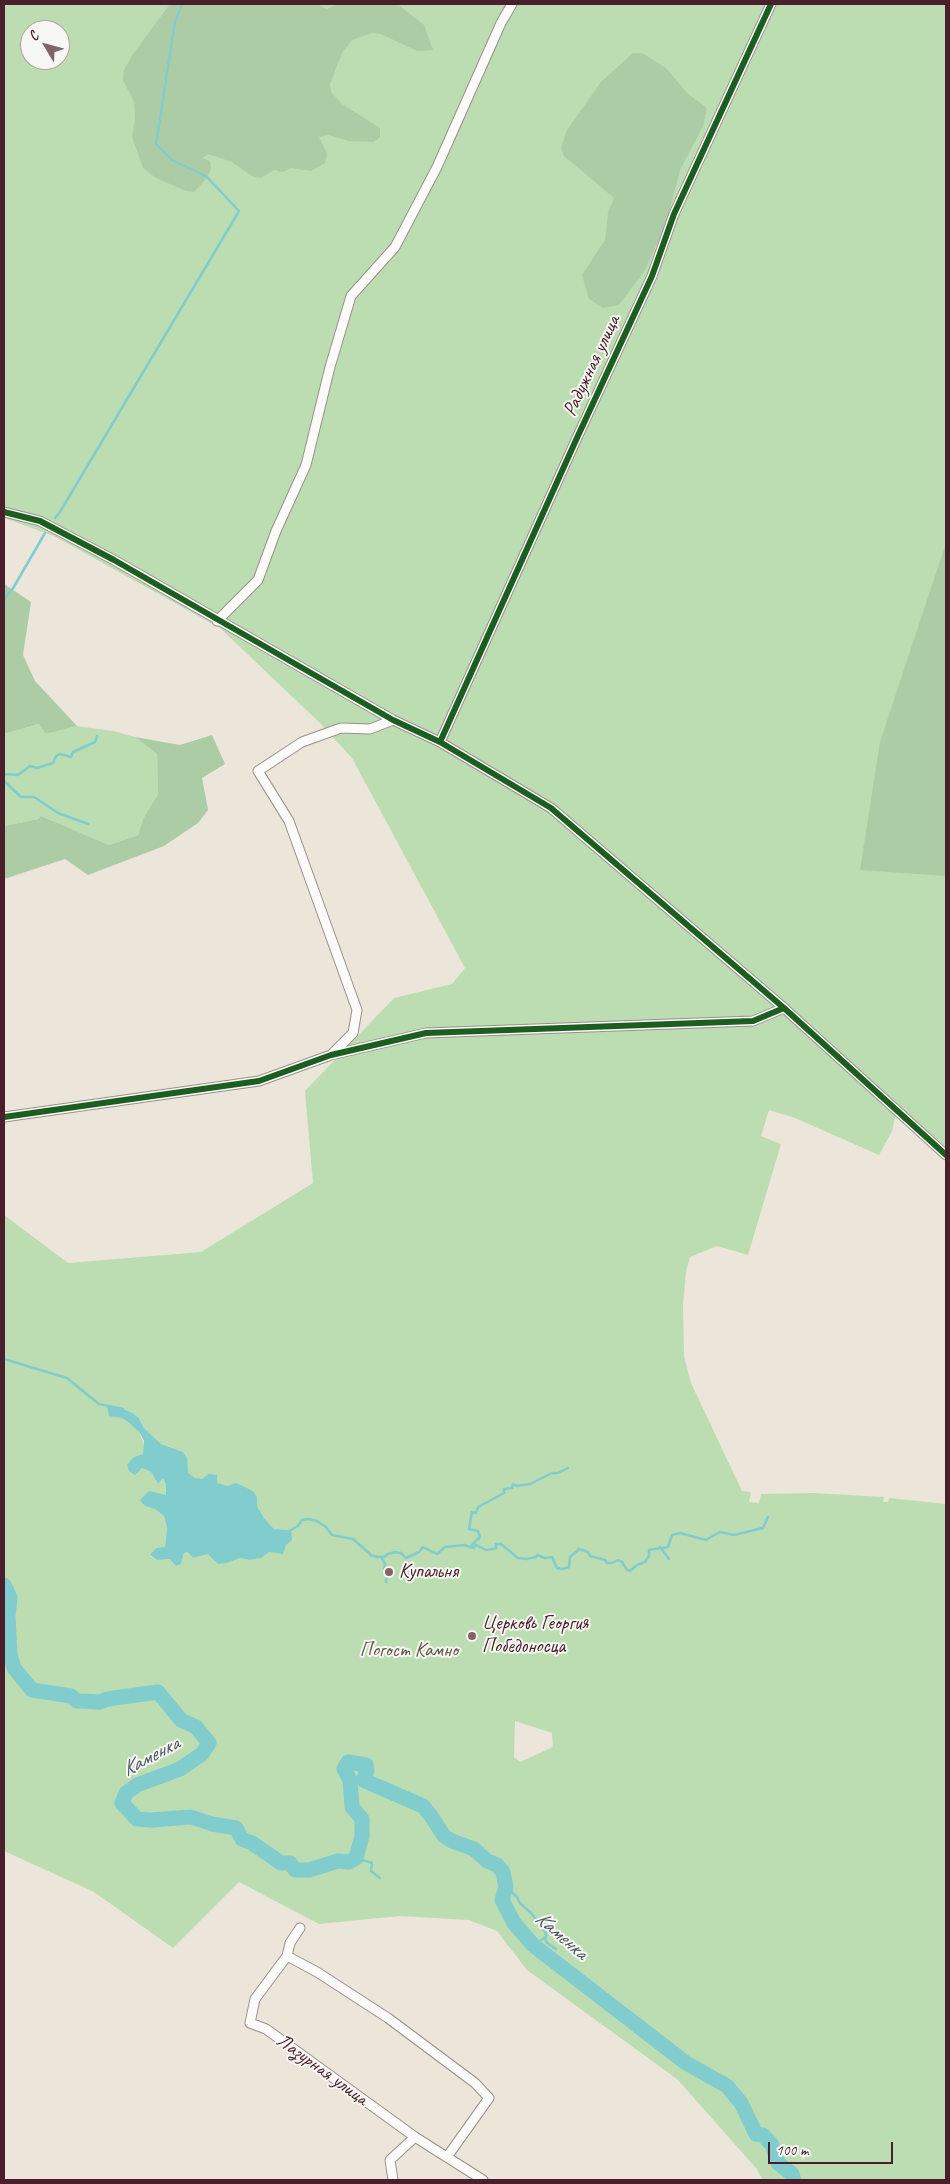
<!DOCTYPE html>
<meta charset="utf-8">
<style>
body{margin:0}
#map{position:relative;width:950px;height:2184px;overflow:hidden;background:#ece5da;font-family:Caveat,sans-serif}
canvas{display:block}
.frame{position:absolute;inset:0;border:5px solid #4a1f2b;pointer-events:none}
.north{position:absolute;left:20px;top:20px;width:50px;height:50px;box-sizing:border-box;background:#f6f6f2;border:1px solid #b1a0a2;border-radius:50%;rotate:307deg;font-size:14px;font-weight:700;line-height:20px;text-align:center;color:#4a1f2b}
.north::after{content:'';display:block;margin:auto;width:18px;height:22px;background:#836468;clip-path:polygon(50% 0,100% 100%,50% 72%,0 100%)}
.scale{position:absolute;left:768px;top:2142px;width:125px;height:22px;box-sizing:border-box;border:2px solid #4a1f2b;border-top:0;padding-left:6px;font-size:15px;line-height:18px;white-space:nowrap;color:#4a1f2b;-webkit-text-stroke:4px #f6f6f2;paint-order:stroke}
</style>
<div id="map">
<canvas width="950" height="2184"></canvas>
<div class="frame"></div>
<div class="north">С</div>
<div class="scale">100 m</div>
</div>
<script>
const ctx = document.querySelector('canvas').getContext('2d');
ctx.lineJoin = 'round';
function paint(path, color) { ctx.fillStyle = color; ctx.fill(path, 'evenodd'); }
const poly = rows => new Path2D(rows.map(r => 'M' + r).join(''));
function trace(path, color, width, dash) { ctx.strokeStyle = color; ctx.lineWidth = width; ctx.lineCap = dash ? 'butt' : 'round'; ctx.setLineDash(dash || []); ctx.stroke(path); }
function label(font, color, halo, rows, align = 'center') {
  ctx.font = font + ' Caveat,sans-serif'; ctx.lineWidth = 4; ctx.setLineDash([]); ctx.textBaseline = 'middle'; ctx.strokeStyle = halo; ctx.fillStyle = color; for (const [text, x, y, turn = 0] of rows) {
    ctx.save(); ctx.translate(x, y); ctx.rotate((+turn || 0) * Math.PI / 180); ctx.textAlign = isNaN(turn) ? turn : align; if (halo) ctx.strokeText(text, 0, 0); ctx.fillText(text, 0, 0); ctx.restore();
  }
}
const green = poly([
 [4,4,946,4,946,1147,898,1106,892,1131,879,1155,795,1118,769,1110,761,1136,781,1144,748,1255,717,1246,690,1257,686,1272,683,1305,684,1356,691,1383,742,1491,751,1492,749,1502,759,1503,761,1494,813,1493,884,1497,883,1502,888,1502,889,1498,946,1504,946,2180,763,2180,756,2168,677,2079,527,1970,497,1931,469,1920,400,1916,319,1924,239,1882,173,1948,94,1892,4,1851,4,1215,68,1263,201,1252,313,1183,305,1091,394,998,452,984,465,968,352,758,320,723,220,628,54,536,4,518],
 [30,30,60,30,60,60,30,60],
 [113,1408,123,1409,139,1418,144,1428,161,1444,173,1448,188,1474,195,1479,202,1479,217,1475,217,1483,257,1497,257,1506,264,1518,274,1529,291,1530,286,1545,277,1551,269,1552,260,1558,249,1560,240,1558,227,1563,208,1554,193,1558,189,1552,184,1553,181,1564,170,1559,157,1560,150,1556,156,1548,165,1547,167,1528,164,1516,155,1509,145,1506,158,1494,166,1495,166,1485,163,1478,158,1484,151,1472,142,1468,144,1446,140,1433],
 [515,1721,552,1733,553,1747,520,1762,514,1757],
 [40,724,46,734,77,726,113,731,135,737,157,754,158,794,143,819,138,835,109,845,41,816,38,819,4,826,4,734]
]);
const forest = poly([
 [170,4,317,4,327,9,339,4,397,4,424,25,433,50,417,51,381,34,372,33,352,40,342,53,330,84,331,92,342,104,380,128,380,137,374,142,348,141,329,135,319,137,327,154,325,163,311,171,291,168,282,172,274,170,261,178,252,176,232,162,208,154,202,158,210,161,211,169,206,179,194,192,186,191,156,178,143,168,132,137,135,119,134,102,123,80,124,70,133,54],
 [633,53,642,53,666,68,688,94,707,108,703,126,680,170,666,224,645,270,619,305,603,308,589,299,582,275,605,240,608,213,614,198,564,156,561,148,567,130,601,82],
 [946,543,946,876,860,870,880,742],
 [4,584,31,602,23,655,35,681,77,726,46,734,39,724,4,734],
 [212,735,225,764,202,778,208,810,198,823,164,846,88,875,65,859,4,879,4,826,38,819,41,816,109,845,138,835,143,819,158,794,157,754,135,737,180,745]
]);
const water = poly([
 [107,1406,123,1409,132,1413,139,1418,144,1428,161,1444,183,1452,187,1458,188,1473,195,1478,202,1479,209,1474,217,1475,217,1483,228,1486,236,1483,253,1491,257,1497,257,1506,264,1518,274,1529,291,1530,292,1540,286,1545,283,1554,269,1552,261,1558,249,1560,240,1558,227,1563,218,1564,208,1554,193,1558,188,1552,184,1553,181,1564,176,1566,170,1559,157,1560,150,1555,156,1548,165,1547,167,1528,164,1516,155,1509,145,1506,140,1500,149,1491,166,1495,166,1485,163,1478,158,1484,151,1472,142,1468,135,1475,129,1471,127,1465,134,1457,143,1454,144,1441,140,1433,127,1421,122,1418,109,1416]
]);
const stream = poly([
 [55,518,60,512,239,211,207,177,172,160,156,144,175,22,182,4],
 [4,599,12,590,45,533],
 [4,774,18,775,30,766,37,768,53,763,56,756,60,754,71,757,73,752,95,742,97,736],
 [4,781,21,797,34,797,58,813,88,824],
 [4,1359,67,1378,99,1404,123,1409],
 [289,1531,298,1526,302,1520,309,1519,317,1521,326,1527,332,1535,353,1539,371,1555,377,1557,384,1557,388,1554,395,1552,401,1553,406,1558,419,1552,423,1547,437,1554,445,1547,464,1545,474,1548,476,1545,486,1550,493,1549,496,1548,496,1544,501,1544,518,1558,527,1559,536,1557,537,1555,545,1558,552,1557,557,1568,562,1569,569,1567,570,1557,579,1549,588,1552,590,1556,605,1560,607,1563,612,1563,618,1560,622,1562,627,1570,630,1571,637,1565,645,1562,649,1556,649,1550,668,1547,672,1535,680,1533,706,1540,720,1532,734,1535,763,1528,768,1517],
 [470,1547,480,1537,478,1531,469,1529,472,1512,476,1513,478,1507,504,1493,504,1489,512,1488,513,1484,517,1486,530,1484,552,1473,558,1473,568,1468],
 [660,1547,669,1559],
 [381,1557,385,1564,384,1569,388,1572,387,1578],
 [386,1582,386,1580],
 [356,1858,372,1863,371,1871,380,1878],
 [506,1887,517,1897,520,1903,531,1913,546,1933,546,1937,533,1945],
 [545,1938,547,1943,556,1949]
]);
const river = poly([
 [4,1585,10,1598,8,1616,10,1655,14,1668,32,1690,71,1696,77,1701,100,1702,107,1699,158,1692,181,1720,196,1727,209,1743,202,1754,180,1769,137,1785,126,1793,122,1803,137,1819,151,1820,191,1817,212,1824,236,1828,242,1839,252,1843,281,1863,290,1863,295,1870,309,1870,338,1861,349,1862,356,1858,362,1836,362,1819,352,1807,350,1780,344,1769,348,1762,366,1765,367,1771,363,1780,423,1806,431,1816,444,1836,452,1841,474,1849,487,1861,497,1865,503,1872,506,1887,502,1900,514,1923,533,1945,686,2063,727,2086,741,2103,756,2134,763,2135,772,2145,778,2163,792,2174,794,2180]
]);
const street = poly([
 [4,512,40,521,114,560,393,720,440,742,551,808,784,1008,946,1155],
 [217,621,258,580,276,531,306,465,330,367,351,296,395,247,437,167,501,23,512,4],
 [440,742,576,440,652,276,674,214,771,4],
 [332,1054,353,1033,357,1010,289,821,258,771,302,742,341,728,370,729,393,720],
 [4,1117,259,1081,331,1055,426,1033,753,1021,784,1008],
 [300,1928,290,1943,287,1956,255,1999,250,2023,266,2029,415,2137,483,2180],
 [287,1956,317,1972,388,2018,475,2083,489,2098,447,2157],
 [393,2180,390,2160,415,2137]
]);
const cycleway = poly([
 [4,512,40,521,114,560,393,720,440,742,551,808,784,1008,946,1155],
 [440,742,576,440,652,276,674,214,771,4],
 [4,1117,259,1081,331,1055,426,1033,753,1021,784,1008]
]);
const markers = [
 [389,1572,5,"#836468"],
 [472,1636,5,"#836468"]
];
const streetNames = [
 ["Радужная улица",592,366,-65],
 ["Лазурная улица",322,2070,36]
];
const poiNames = [
 ["Купальня",399,1572],
 ["Церковь Георгия",482,1624],
 ["Победоносца",482,1647]
];
const parkNames = [
 ["Погост Камно",409,1651]
];
const waterNames = [
 ["Каменка",151,1757,-28],
 ["Каменка",561,1936,41]
];
paint(green, '#bcddb1');
paint(forest, '#accca5');
paint(water, '#81cccd');
trace(stream, '#81cccd', 2.5);
trace(river, '#81cccd', 15);
trace(street, '#9a908c', 11);
trace(street, '#fcfbf9', 9);
trace(cycleway, '#1b5e20', 6);
for (const [x, y, r, color] of markers) { const dot = new Path2D(); dot.arc(x, y, r, 0, 2 * Math.PI); ctx.fillStyle = color; ctx.fill(dot); trace(dot, '#f6f6f2', 2); }
label('20px', '#4a1f2b', '#f6f6f2', streetNames);
label('20px', '#4a1f2b', '#f6f6f2', poiNames, 'left');
label('20px', '#605649', '#f6f6f2', parkNames);
label('italic 21px', '#4d5862', '#f6f6f2', waterNames);
</script>
